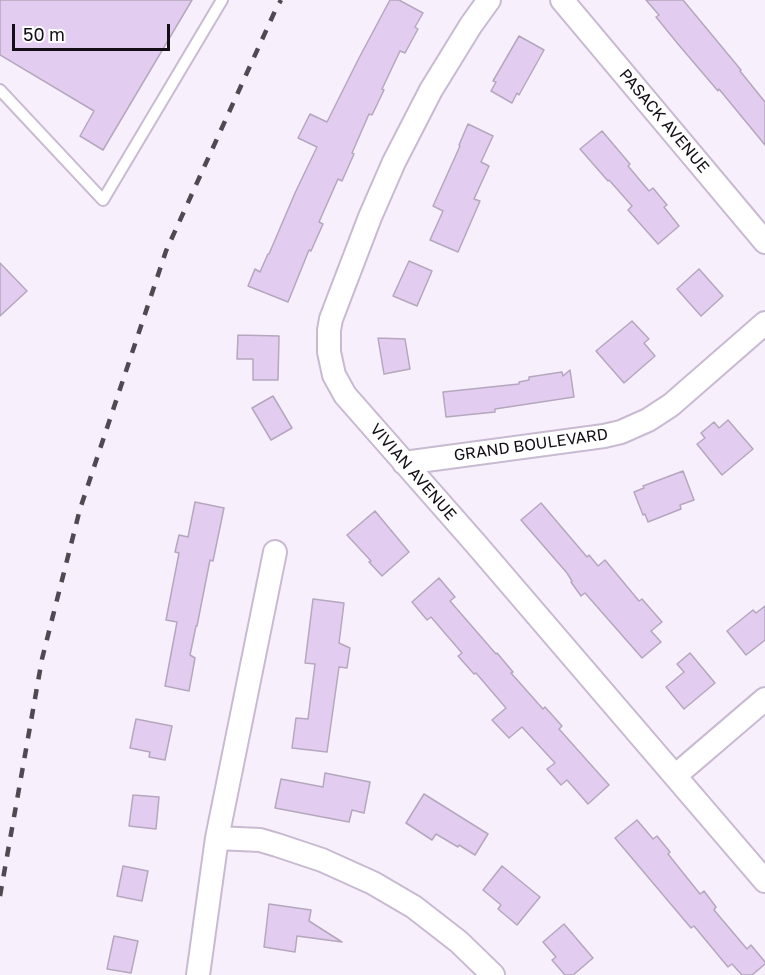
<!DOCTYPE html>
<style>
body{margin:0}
#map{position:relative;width:765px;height:975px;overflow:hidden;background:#f8effd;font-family:"Golos Text",sans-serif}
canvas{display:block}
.scale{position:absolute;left:12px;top:24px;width:158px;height:27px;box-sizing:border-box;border:3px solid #140f17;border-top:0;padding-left:8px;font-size:18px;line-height:21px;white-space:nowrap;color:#140f17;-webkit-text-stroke:4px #fff;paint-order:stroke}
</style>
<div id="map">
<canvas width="765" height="975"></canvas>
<div class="scale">50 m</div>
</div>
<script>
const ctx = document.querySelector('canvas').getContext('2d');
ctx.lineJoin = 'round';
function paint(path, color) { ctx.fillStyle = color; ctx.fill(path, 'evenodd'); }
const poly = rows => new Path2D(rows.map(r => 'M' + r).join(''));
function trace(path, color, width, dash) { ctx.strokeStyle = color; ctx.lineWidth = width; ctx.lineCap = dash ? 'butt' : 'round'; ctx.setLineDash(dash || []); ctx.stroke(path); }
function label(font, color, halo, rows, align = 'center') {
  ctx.font = font + ' "Golos Text",sans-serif'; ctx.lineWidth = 4.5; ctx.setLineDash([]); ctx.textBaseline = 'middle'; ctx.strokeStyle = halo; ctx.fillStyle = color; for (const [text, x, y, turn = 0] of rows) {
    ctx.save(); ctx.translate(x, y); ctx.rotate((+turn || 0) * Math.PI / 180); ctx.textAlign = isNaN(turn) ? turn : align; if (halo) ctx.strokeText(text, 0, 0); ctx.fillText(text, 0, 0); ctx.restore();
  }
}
const building = poly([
 [0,0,192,0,103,150,80,136,94,111,0,55,0,0],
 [390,0,399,0,423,13,415,27,418,29,405,53,400,51,382,89,384,90,372,115,369,114,352,153,354,154,342,181,338,179,319,222,323,224,311,251,309,250,288,302,248,286,255,269,260,272,268,254,269,254,295,193,317,147,298,138,310,114,327,122,359,58,390,0],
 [646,0,683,0,741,70,740,71,765,102,765,145,719,89,718,91,678,44,656,17,659,15,646,0],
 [519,36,544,50,519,95,517,93,512,103,491,91,496,82,493,81,519,36],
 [468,124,493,136,481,162,489,166,474,199,480,201,458,252,430,240,443,211,433,206,460,146,459,145,468,124],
 [602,131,630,164,628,166,649,191,653,188,667,205,664,207,679,226,658,244,628,210,632,206,609,180,608,181,580,149,602,131],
 [409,261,432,271,417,306,393,296,409,261],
 [0,263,27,291,0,316,0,263],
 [699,269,723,296,701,316,677,289,699,269],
 [632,321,649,339,644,343,655,356,624,383,596,351,632,321],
 [238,335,279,336,278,380,253,380,253,359,237,359,238,335],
 [378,338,405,339,410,369,384,374,378,338],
 [570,370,574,397,495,409,495,412,446,417,443,392,519,384,519,382,529,380,529,377,562,372,563,376,570,370],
 [273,396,292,428,271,440,252,408,273,396],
 [728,420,753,449,722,475,697,444,705,438,701,433,714,422,719,428,728,420],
 [683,471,694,500,680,505,681,509,648,522,645,514,643,515,634,492,644,488,643,486,683,471],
 [195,502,224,508,213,561,210,560,197,626,196,626,190,655,195,658,189,691,165,686,177,622,166,620,179,553,175,552,179,535,188,537,195,502],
 [541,503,587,557,589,555,598,566,605,560,639,601,642,599,662,622,651,631,661,642,642,658,585,593,581,596,571,582,572,581,567,573,521,520,541,503],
 [375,511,409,552,382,576,369,562,371,561,347,535,375,511],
 [439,578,455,597,450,601,496,654,497,653,513,672,511,673,543,709,545,707,562,726,559,729,609,785,588,804,567,780,561,785,547,769,555,763,522,727,509,738,492,720,506,708,476,673,474,674,458,656,462,653,431,617,427,620,412,602,439,578],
 [313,599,344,603,339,643,350,648,347,668,339,667,327,752,292,748,296,718,308,719,315,664,305,663,313,599],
 [765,606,765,640,746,655,727,631,753,610,756,613,765,606],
 [690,653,715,683,684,709,666,687,684,672,677,664,690,653],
 [136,719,172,726,165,760,149,757,150,752,130,748,136,719],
 [325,773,370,782,364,813,352,810,349,822,275,808,281,779,323,787,325,773],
 [424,794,488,834,475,855,459,845,458,847,436,834,432,840,406,823,424,794],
 [133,795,159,797,156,829,129,826,133,795],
 [637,820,653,839,657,836,670,852,668,854,700,894,704,891,716,907,714,910,747,949,751,945,765,962,765,964,752,975,742,975,732,964,728,967,694,926,691,928,615,838,637,820],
 [123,866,148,871,142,901,117,896,123,866],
 [502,866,540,897,517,925,498,909,501,905,483,890,502,866],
 [269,904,311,910,309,921,342,942,297,936,295,952,264,947,269,904],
 [564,924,593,958,573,975,565,975,552,960,556,957,543,942,564,924],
 [114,936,138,941,131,973,107,969,114,936]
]);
const service = poly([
 [0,90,103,200,222,0]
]);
const minor = poly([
 [489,0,471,25,431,90,394,162,370,217,331,319,329,330,329,352,334,375,345,395,476,544,765,881],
 [562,0,765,242],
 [404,463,604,436,621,432,648,420,671,405,765,323],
 [675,776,765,699],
 [217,838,260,840,277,845,322,860,373,883,414,907,459,942,493,975],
 [198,975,217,838,275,552]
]);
const rail = poly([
 [0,896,42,659,80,509,166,251,275,11,281,0]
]);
const streetNames = [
 ["PASACK AVENUE",664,121,50],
 ["GRAND BOULEVARD",531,445,-8],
 ["VIVIAN AVENUE",413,472,49]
];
paint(building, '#e2cdf0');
trace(building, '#b5a7bd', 1.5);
trace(service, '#c8bad1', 14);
trace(minor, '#c8bad1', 26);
trace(service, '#fff', 10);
trace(minor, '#fff', 22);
trace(rail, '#4f4952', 4.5, [10, 10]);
label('16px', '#140f17', '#fff', streetNames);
</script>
